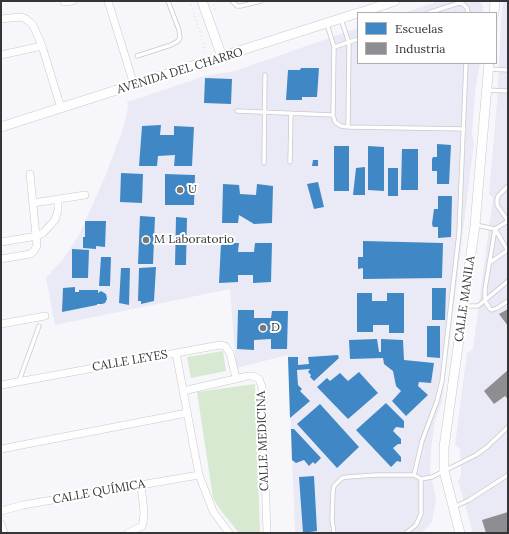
<!DOCTYPE html>
<meta charset="utf-8">
<style>
body{margin:0}
#map{position:relative;width:509px;height:534px;overflow:hidden;background:#f6f6fb;font-family:Lora,serif}
canvas{display:block}
.frame{position:absolute;inset:0;border:2px solid #353538;pointer-events:none}
.legend{position:absolute;left:357px;top:12px;width:140px;height:52px;box-sizing:border-box;background:#fff;border:1px solid #aeaeaf;margin:0;padding:5px 7px;list-style:none;font-size:12px;color:#353538}
.legend li{display:flex;align-items:center;gap:8px;height:20px}
.legend b{width:20px;border:1px solid #aeaeaf}
</style>
<div id="map">
<canvas width="509" height="534"></canvas>
<div class="frame"></div>
<ul class="legend">
<li><b style="height:11px;background:#3f88c5"></b>Escuelas</li>
<li><b style="height:11px;background:#8d8d92"></b>Industria</li>
</ul>
</div>
<script>
const ctx = document.querySelector('canvas').getContext('2d');
ctx.lineJoin = 'round';
function paint(path, color) { ctx.fillStyle = color; ctx.fill(path, 'evenodd'); }
const poly = rows => new Path2D(rows.map(r => 'M' + r).join(''));
function trace(path, color, width, dash) { ctx.strokeStyle = color; ctx.lineWidth = width; ctx.lineCap = dash ? 'butt' : 'round'; ctx.setLineDash(dash || []); ctx.stroke(path); }
function label(font, color, halo, rows, align = 'center') {
  ctx.font = font + ' Lora,serif'; ctx.lineWidth = 4; ctx.setLineDash([]); ctx.textBaseline = 'middle'; ctx.strokeStyle = halo; ctx.fillStyle = color; for (const [text, x, y, turn = 0] of rows) {
    ctx.save(); ctx.translate(x, y); ctx.rotate((+turn || 0) * Math.PI / 180); ctx.textAlign = isNaN(turn) ? turn : align; if (halo) ctx.strokeText(text, 0, 0); ctx.fillText(text, 0, 0); ctx.restore();
  }
}
const built = poly([
 [439,1,480,1,483,6,483,13,403,13],
 [504,1,508,1,508,533,473,533,458,481,461,475,460,449,455,445,467,353,473,349,493,198,489,194,497,102,502,6],
 [358,28,358,63,480,63,475,91,472,134,474,142,442,401,435,421,431,450,430,471,436,498,432,522,421,533,295,533,288,355,236,368,230,289,55,325,46,278,63,259,79,235,104,179,123,129,128,107,127,102,205,76,235,71]
]);
const green = poly([
 [223,351,226,371,191,378,187,357],
 [255,384,260,533,239,533,219,508,213,498,197,392]
]);
const schools = poly([
 [301,68,319,68,317,97,302,97,302,100,286,100,288,70,300,70],
 [205,78,232,79,231,104,204,103],
 [161,125,160,135,174,135,174,126,194,127,192,166,174,166,175,155,158,156,157,166,139,166,142,126],
 [437,144,451,145,449,184,437,184,437,171,432,171,432,159,433,157,437,157],
 [334,146,349,146,349,191,334,191],
 [368,146,384,147,384,191,368,190],
 [402,149,418,149,418,190,401,190],
 [313,160,318,160,318,166,312,166],
 [365,167,365,195,353,195,356,168],
 [388,168,398,168,398,196,388,196],
 [121,173,143,174,142,203,120,202],
 [165,174,195,175,194,205,165,205],
 [318,182,324,207,314,209,307,184],
 [223,184,239,185,240,194,256,195,257,184,273,186,272,223,254,224,239,215,238,223,222,223],
 [438,196,452,196,451,237,438,238,438,227,433,227,432,224,434,209,438,209],
 [140,216,155,217,153,264,138,264],
 [176,217,187,218,186,265,175,265],
 [85,221,106,221,105,247,96,246,96,249,83,248,83,237,85,237],
 [363,241,443,243,442,278,363,279,363,268,358,269,358,257,363,257],
 [221,243,239,243,238,252,254,252,255,243,272,243,271,282,253,283,253,275,238,275,238,282,219,283],
 [72,249,89,250,88,278,72,278],
 [101,257,111,257,110,286,99,286],
 [156,267,154,301,141,304,141,301,138,301,139,268],
 [121,268,130,268,129,305,119,303],
 [75,287,75,292,79,292,79,290,98,290,98,293,101,291,106,294,107,299,105,303,102,304,97,304,97,305,62,312,63,288],
 [432,288,446,288,445,320,432,320],
 [357,293,372,293,372,301,387,301,387,293,404,293,404,333,389,333,389,325,373,325,373,332,357,332],
 [238,310,254,310,254,318,271,318,272,311,288,311,287,349,271,349,271,339,254,340,254,350,237,349],
 [427,326,440,326,440,358,427,357],
 [377,339,379,352,381,352,381,339,403,340,404,360,434,363,431,383,419,382,418,386,428,395,406,416,392,401,401,391,396,386,393,371,384,364,383,358,350,359,349,340],
 [338,355,339,358,314,381,310,377,311,375,308,372,310,369,297,370,298,385,302,389,300,391,310,401,290,418,288,357,298,357,298,365,309,364,308,357],
 [359,372,378,393,348,419,317,387,327,378,330,381,340,373,348,381],
 [386,403,404,421,404,428,396,427,393,431,401,439,401,444,398,444,393,448,401,457,401,462,397,461,391,467,356,430],
 [320,404,359,447,337,468,297,424],
 [291,429,294,429,321,458,315,464,313,462,309,466,304,460,296,463,292,460],
 [314,476,317,531,303,533,299,477]
]);
const industry = poly([
 [508,309,508,326,499,314],
 [508,370,508,399,505,396,494,404,484,391],
 [508,512,508,533,486,533,482,520]
]);
const path = poly([
 [190,1,203,42,205,53],
 [212,1,216,12]
]);
const service = poly([
 [232,1,237,6,241,6,261,1],
 [428,13,459,3,463,4,467,8,468,13],
 [341,19,349,43,348,127],
 [327,24,334,47,333,115,335,122,341,126,348,127,464,129],
 [334,47,358,39],
 [137,56,171,45,178,41,180,38,179,30,168,1],
 [489,69,508,70],
 [487,90,508,91],
 [237,111,333,115],
 [290,162,291,113],
 [264,163,265,75],
 [476,225,495,229,508,221,497,205,497,200,498,196,508,186],
 [495,229,485,289,485,301,490,309,492,310,497,308,508,301],
 [495,229,508,251],
 [489,263,508,250],
 [465,306,478,306,508,281],
 [19,381,39,326],
 [414,475,422,441,437,401,442,381,459,233,466,63],
 [454,507,469,500,508,475],
 [334,533,332,519,333,492,334,486,342,478,347,477,376,475,414,475,421,479,432,477,476,455,487,447,508,427],
 [406,533,416,525,421,514,421,479]
]);
const minor = poly([
 [108,1,134,85],
 [64,2,73,1],
 [1,19,21,17,26,19,33,25,42,46,61,108],
 [1,55,42,46],
 [33,203,85,195],
 [1,242,37,236,43,233,55,220,58,210,58,199],
 [1,259,30,254,33,252,37,246,30,174],
 [1,324,45,316],
 [176,353,199,475,213,511,229,533],
 [1,385,220,345,225,346,230,353,236,378],
 [183,391,248,376,253,376,259,379,262,387,267,533],
 [1,449,187,413],
 [1,511,23,505,199,475],
 [1,524,4,533],
 [128,533,142,526,143,523,144,512,141,485]
]);
const tertiary = poly([
 [202,1,222,57],
 [359,13,395,1],
 [494,13,495,1],
 [1,127,358,13],
 [460,533,444,471,444,447,475,225,489,63]
]);
const markers = [
 [180,190,4,"#79797c"],
 [146,240,4,"#79797c"],
 [263,328,4,"#79797c"]
];
const streetNames = [
 ["AVENIDA DEL CHARRO",180,71,-17],
 ["CALLE MANILA",465,299,-82],
 ["CALLE LEYES",130,361,-10],
 ["CALLE MEDICINA",263,441,-92],
 ["CALLE QUÍMICA",99,492,-10]
];
const poiNames = [
 ["U",188,190],
 ["M Laboratorio",154,240],
 ["D",271,328]
];
paint(built, '#eaeaf6');
paint(green, '#d7ead1');
paint(schools, '#3f88c5');
paint(industry, '#8d8d92');
trace(service, '#c9c9cd', 5);
trace(minor, '#c9c9cd', 8);
trace(tertiary, '#c9c9cd', 10);
trace(path, '#e3e3e4', 1.5, [1, 3]);
trace(service, '#fefefe', 3.5);
trace(minor, '#fefefe', 7);
trace(tertiary, '#fefefe', 9);
for (const [x, y, r, color] of markers) { const dot = new Path2D(); dot.arc(x, y, r, 0, 2 * Math.PI); ctx.fillStyle = color; ctx.fill(dot); trace(dot, '#fff', 1.5); }
label('12px', '#353538', '#fff', streetNames);
label('12px', '#353538', '#fff', poiNames, 'left');
</script>
